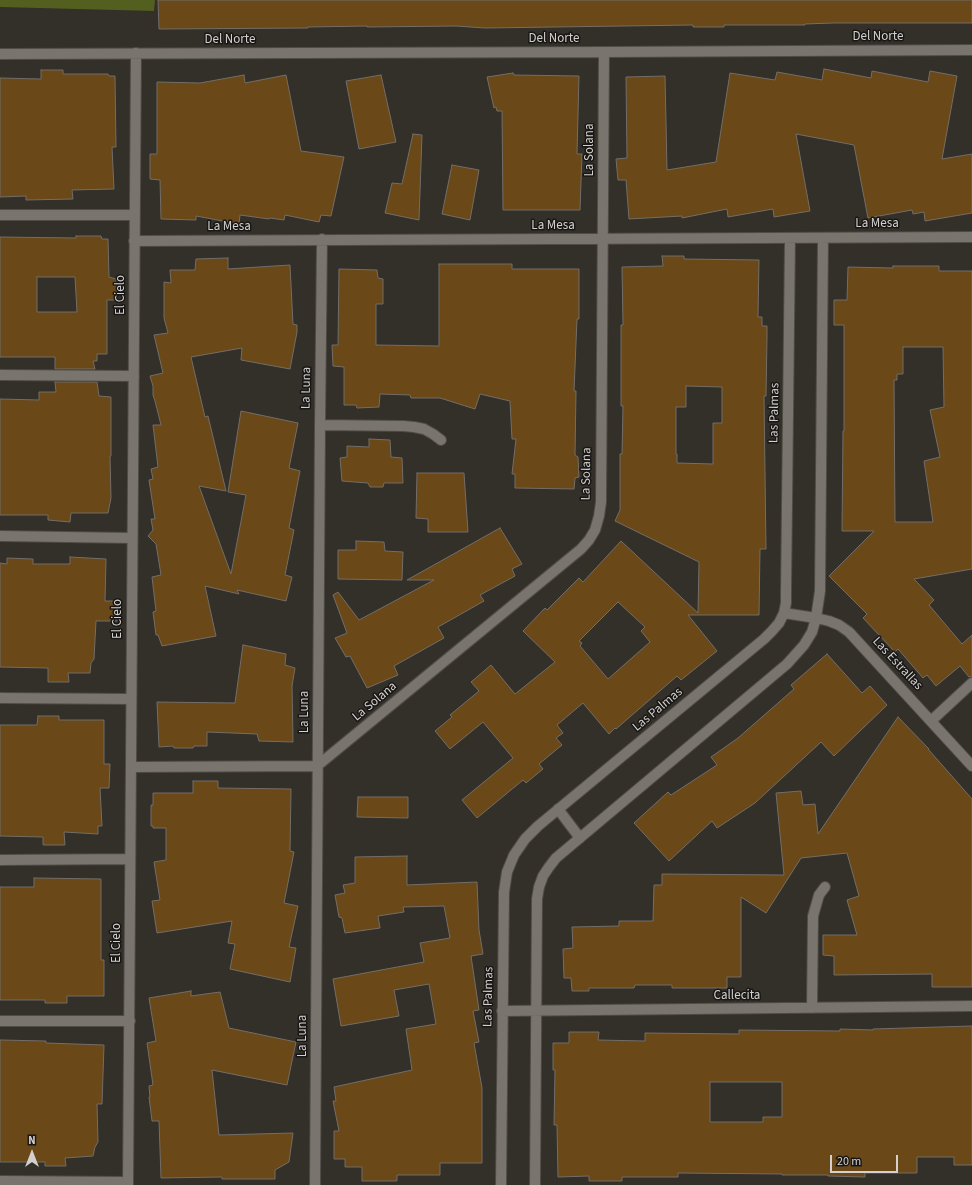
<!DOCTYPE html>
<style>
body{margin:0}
#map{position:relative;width:972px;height:1185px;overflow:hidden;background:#332f29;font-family:"Source Sans 3",sans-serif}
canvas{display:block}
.north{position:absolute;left:12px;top:1133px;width:40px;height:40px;-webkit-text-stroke:3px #191715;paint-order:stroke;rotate:0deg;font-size:11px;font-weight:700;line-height:16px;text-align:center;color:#d3d0cd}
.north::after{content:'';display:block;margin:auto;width:14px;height:18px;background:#d3d0cd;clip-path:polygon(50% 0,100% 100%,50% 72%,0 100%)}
.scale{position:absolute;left:830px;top:1155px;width:68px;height:18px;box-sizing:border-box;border:2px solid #d3d0cd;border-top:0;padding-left:5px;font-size:12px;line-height:14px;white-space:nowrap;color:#d3d0cd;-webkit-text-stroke:3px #191715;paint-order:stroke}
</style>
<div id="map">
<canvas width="972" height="1185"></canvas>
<div class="north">N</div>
<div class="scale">20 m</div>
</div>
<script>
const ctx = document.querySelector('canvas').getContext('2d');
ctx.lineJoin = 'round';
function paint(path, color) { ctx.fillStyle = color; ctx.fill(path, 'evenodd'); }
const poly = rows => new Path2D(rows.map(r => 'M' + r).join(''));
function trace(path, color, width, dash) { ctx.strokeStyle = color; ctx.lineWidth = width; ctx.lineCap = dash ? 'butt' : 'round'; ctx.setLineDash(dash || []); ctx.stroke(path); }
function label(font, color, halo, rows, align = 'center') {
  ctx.font = font + ' "Source Sans 3",sans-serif'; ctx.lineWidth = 3; ctx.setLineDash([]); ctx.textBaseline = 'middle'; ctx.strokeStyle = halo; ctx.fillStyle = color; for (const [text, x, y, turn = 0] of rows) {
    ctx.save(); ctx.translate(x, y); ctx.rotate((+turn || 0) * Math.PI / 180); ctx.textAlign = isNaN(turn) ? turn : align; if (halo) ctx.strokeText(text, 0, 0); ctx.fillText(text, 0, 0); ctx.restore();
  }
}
const green = poly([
 [0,0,155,0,154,11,0,7]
]);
const building = poly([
 [158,0,972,0,972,23,833,23,805,24,805,25,724,25,724,27,693,27,693,25,485,28,456,26,367,27,367,26,308,27,308,28,159,29,158,0],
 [824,69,871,78,872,71,928,82,930,71,957,76,942,159,972,154,972,213,925,221,924,212,913,214,912,210,868,218,854,145,796,134,810,211,774,217,773,209,728,217,727,209,682,218,682,216,629,219,626,180,618,180,616,159,627,158,626,77,665,76,667,170,716,162,730,73,775,80,777,72,822,80,824,69],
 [41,70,63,70,63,74,108,74,109,76,115,76,116,147,112,147,114,189,72,190,73,199,26,200,26,196,0,197,0,78,41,79,41,70],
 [513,73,514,75,579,76,577,154,582,154,580,210,503,210,502,111,497,111,496,107,494,108,487,77,513,73],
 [244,75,245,83,286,75,301,151,344,157,331,216,321,215,319,222,285,215,284,220,270,218,269,219,240,215,239,224,196,216,196,220,161,219,160,180,150,179,150,154,157,154,157,82,200,83,244,75],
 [381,75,396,142,359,149,346,81,381,75],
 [413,134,422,135,419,220,385,213,392,183,402,184,413,134],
 [452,165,479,170,470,220,442,214,452,165],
 [76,236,101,236,102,239,108,239,109,277,116,279,117,300,107,300,107,354,97,354,97,361,93,361,95,369,55,369,55,357,0,357,0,237,76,238,76,236],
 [37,277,75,277,77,312,37,312,37,277],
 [662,256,684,256,684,259,759,260,758,317,762,317,762,326,767,326,767,337,766,396,764,396,766,549,760,549,759,615,688,615,717,651,681,680,677,676,616,729,615,728,609,734,583,703,557,725,563,733,556,738,562,745,539,764,543,769,526,783,523,780,477,818,462,800,513,758,483,722,450,749,435,731,452,717,450,715,479,691,471,682,491,665,515,694,555,662,523,631,545,608,547,610,579,578,583,582,621,541,698,613,699,562,615,521,620,510,620,454,622,454,623,406,621,406,621,325,623,325,622,267,663,266,662,256],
 [686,386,722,387,722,423,713,423,713,464,677,463,677,454,676,454,676,407,686,407,686,386],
 [618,602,645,627,641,631,650,642,608,679,580,646,582,643,579,641,618,602],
 [228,258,228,269,290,265,293,324,297,325,297,332,290,369,241,360,242,348,191,357,205,417,208,416,226,491,199,486,231,574,246,495,228,492,241,411,298,423,289,468,300,471,289,528,294,530,285,575,292,577,286,601,237,590,239,594,205,586,216,636,162,646,158,635,156,635,153,612,156,611,152,577,161,575,156,544,148,536,153,530,151,519,155,519,149,480,153,479,151,469,158,467,153,425,161,425,155,401,153,395,153,386,150,376,163,373,154,335,168,333,164,318,164,282,171,283,170,270,195,270,196,259,228,258],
 [439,264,512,264,512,269,579,269,579,319,577,319,574,391,576,391,575,455,578,457,579,477,575,478,574,489,515,488,515,474,512,474,516,439,512,439,510,401,480,394,475,409,440,398,411,398,410,395,380,394,379,407,357,408,356,405,344,405,344,367,333,366,332,345,338,345,339,269,377,270,378,278,383,279,383,304,376,304,376,345,439,346,439,264],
 [893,266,939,266,939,271,972,271,972,569,914,579,934,600,929,605,962,644,972,635,972,677,969,677,960,666,936,686,927,675,923,678,898,649,895,652,863,618,867,614,829,576,874,531,842,531,843,431,844,431,844,325,834,325,834,300,847,300,848,267,893,268,893,266],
 [903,347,943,347,944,407,930,410,940,457,924,461,933,522,895,522,894,380,897,380,897,374,903,374,903,347],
 [55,382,97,382,99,396,111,397,111,456,110,456,111,498,108,513,71,513,70,522,48,520,48,515,0,515,0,399,39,400,39,392,56,392,55,382],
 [369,439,390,440,391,457,402,458,403,483,384,483,383,487,370,487,368,483,342,481,340,458,347,457,347,446,369,447,369,439],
 [417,473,464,473,468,532,428,532,428,519,416,518,417,473],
 [500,528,522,564,512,569,515,576,480,595,484,601,438,627,444,638,394,666,398,675,367,688,350,656,346,657,335,638,347,633,333,595,338,592,359,620,434,580,407,580,500,528],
 [356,541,384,542,385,551,403,552,402,580,338,579,338,550,356,550,356,541],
 [70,557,106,559,105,601,116,601,117,621,96,621,94,659,91,663,90,673,68,673,69,682,48,682,48,668,0,667,0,563,7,564,7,558,33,559,33,564,70,564,70,557],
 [243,645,286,654,285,665,295,668,292,686,293,742,259,741,257,734,207,732,207,746,194,746,193,748,174,748,173,746,159,747,157,702,235,703,243,645],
 [827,654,862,693,870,686,887,705,834,756,821,742,755,803,717,828,712,821,669,861,634,823,668,792,671,795,717,765,711,757,738,738,794,689,791,685,827,654],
 [38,716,59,716,59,720,104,720,104,764,110,764,109,788,100,788,102,826,98,826,98,834,64,832,65,845,43,845,43,837,0,836,0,725,37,725,38,716],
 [898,717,929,749,928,749,972,799,972,987,932,987,932,974,834,975,834,956,823,955,823,935,857,935,847,900,859,896,847,853,801,858,766,913,741,897,741,977,727,977,727,988,672,988,672,985,635,985,634,988,589,988,589,991,572,991,571,978,564,978,563,949,573,948,572,927,619,926,619,921,653,921,654,885,662,885,662,874,784,875,776,793,801,791,803,805,815,804,818,834,898,717],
 [193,781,218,781,218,788,291,789,290,851,294,852,284,903,298,906,289,947,296,948,290,982,230,969,235,944,228,943,232,921,157,933,152,901,160,900,154,862,166,860,166,828,153,828,153,826,151,826,151,805,153,805,153,793,193,793,193,781],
 [358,797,408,797,408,818,357,817,358,797],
 [407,856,407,885,477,882,479,930,483,954,471,956,479,1010,473,1011,479,1042,474,1043,482,1088,482,1163,440,1163,440,1175,397,1175,397,1181,362,1181,362,1167,345,1167,345,1159,334,1159,334,1131,339,1131,333,1101,336,1101,334,1087,412,1070,406,1029,436,1024,429,984,394,990,399,1016,341,1026,333,979,424,962,420,943,450,938,444,906,403,907,404,912,378,916,380,928,345,933,342,918,339,917,335,895,345,893,343,885,355,883,355,857,407,856],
 [34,878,101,879,101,960,104,960,104,996,67,996,67,1003,45,1003,45,1000,0,1000,0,887,34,887,34,878],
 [191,991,191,996,220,992,229,1028,296,1042,287,1085,212,1070,219,1135,293,1133,289,1162,275,1170,275,1179,222,1179,222,1177,161,1178,159,1121,152,1121,149,1097,150,1097,149,1086,153,1085,147,1043,156,1041,149,998,191,991],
 [972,1026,972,1165,954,1165,954,1157,917,1157,917,1173,865,1173,865,1177,828,1176,828,1175,782,1175,782,1174,678,1173,678,1177,622,1177,622,1181,589,1181,589,1176,558,1177,557,1125,554,1125,555,1070,553,1070,553,1043,569,1043,569,1032,599,1032,598,1040,645,1041,645,1033,739,1034,739,1030,840,1031,840,1029,873,1030,873,1029,972,1026],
 [710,1082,782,1082,782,1117,763,1117,763,1122,710,1122,710,1082],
 [0,1040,46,1041,46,1043,104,1045,102,1104,97,1104,98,1142,95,1147,93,1156,65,1158,66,1166,45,1166,45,1162,0,1162,0,1040]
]);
const lane = poly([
 [0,54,604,52,972,50],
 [0,215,134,215],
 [134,241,972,237],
 [0,375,134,376],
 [320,425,403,426,414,427,424,429,433,434,441,440],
 [0,536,132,538],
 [784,613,816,618,829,621,839,625,849,632,972,766],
 [0,698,131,699],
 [931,721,972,683],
 [131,767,317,766,581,549,589,540,595,530,599,516,601,502,604,52],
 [558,809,580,838],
 [0,860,130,859],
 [812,1008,813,916,819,895,825,887],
 [502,1011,972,1006],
 [0,1021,130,1021],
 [0,1181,128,1182],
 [128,1185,136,53],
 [315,1185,320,425,322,239],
 [501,1185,504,892,507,872,514,855,525,839,538,826,764,639,772,631,779,623,784,613,786,603,786,592,790,238],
 [535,1185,537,899,539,887,543,876,549,867,556,858,787,664,804,645,812,632,816,618,820,591,823,238]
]);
const streetNames = [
 ["Del Norte",878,37],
 ["Del Norte",554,39],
 ["Del Norte",230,40],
 ["La Solana",590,150,-90],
 ["La Mesa",877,224],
 ["La Mesa",553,226],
 ["La Mesa",229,227],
 ["El Cielo",121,295,-90],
 ["La Luna",307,388,-89],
 ["Las Palmas",775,413,-89],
 ["La Solana",587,474,-89],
 ["El Cielo",118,619,-90],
 ["Las Estrallas",897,664,47],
 ["La Solana",375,702,-40],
 ["Las Palmas",658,710,-40],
 ["La Luna",305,712,-90],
 ["El Cielo",117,943,-90],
 ["Callecita",737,996],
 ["Las Palmas",489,997,-89],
 ["La Luna",303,1036,-90]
];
paint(green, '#525f1f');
paint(building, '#6a4818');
trace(building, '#736e67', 1);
trace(lane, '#4f4b46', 12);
trace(lane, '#79746d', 10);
label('13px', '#d3d0cd', '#191715', streetNames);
</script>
